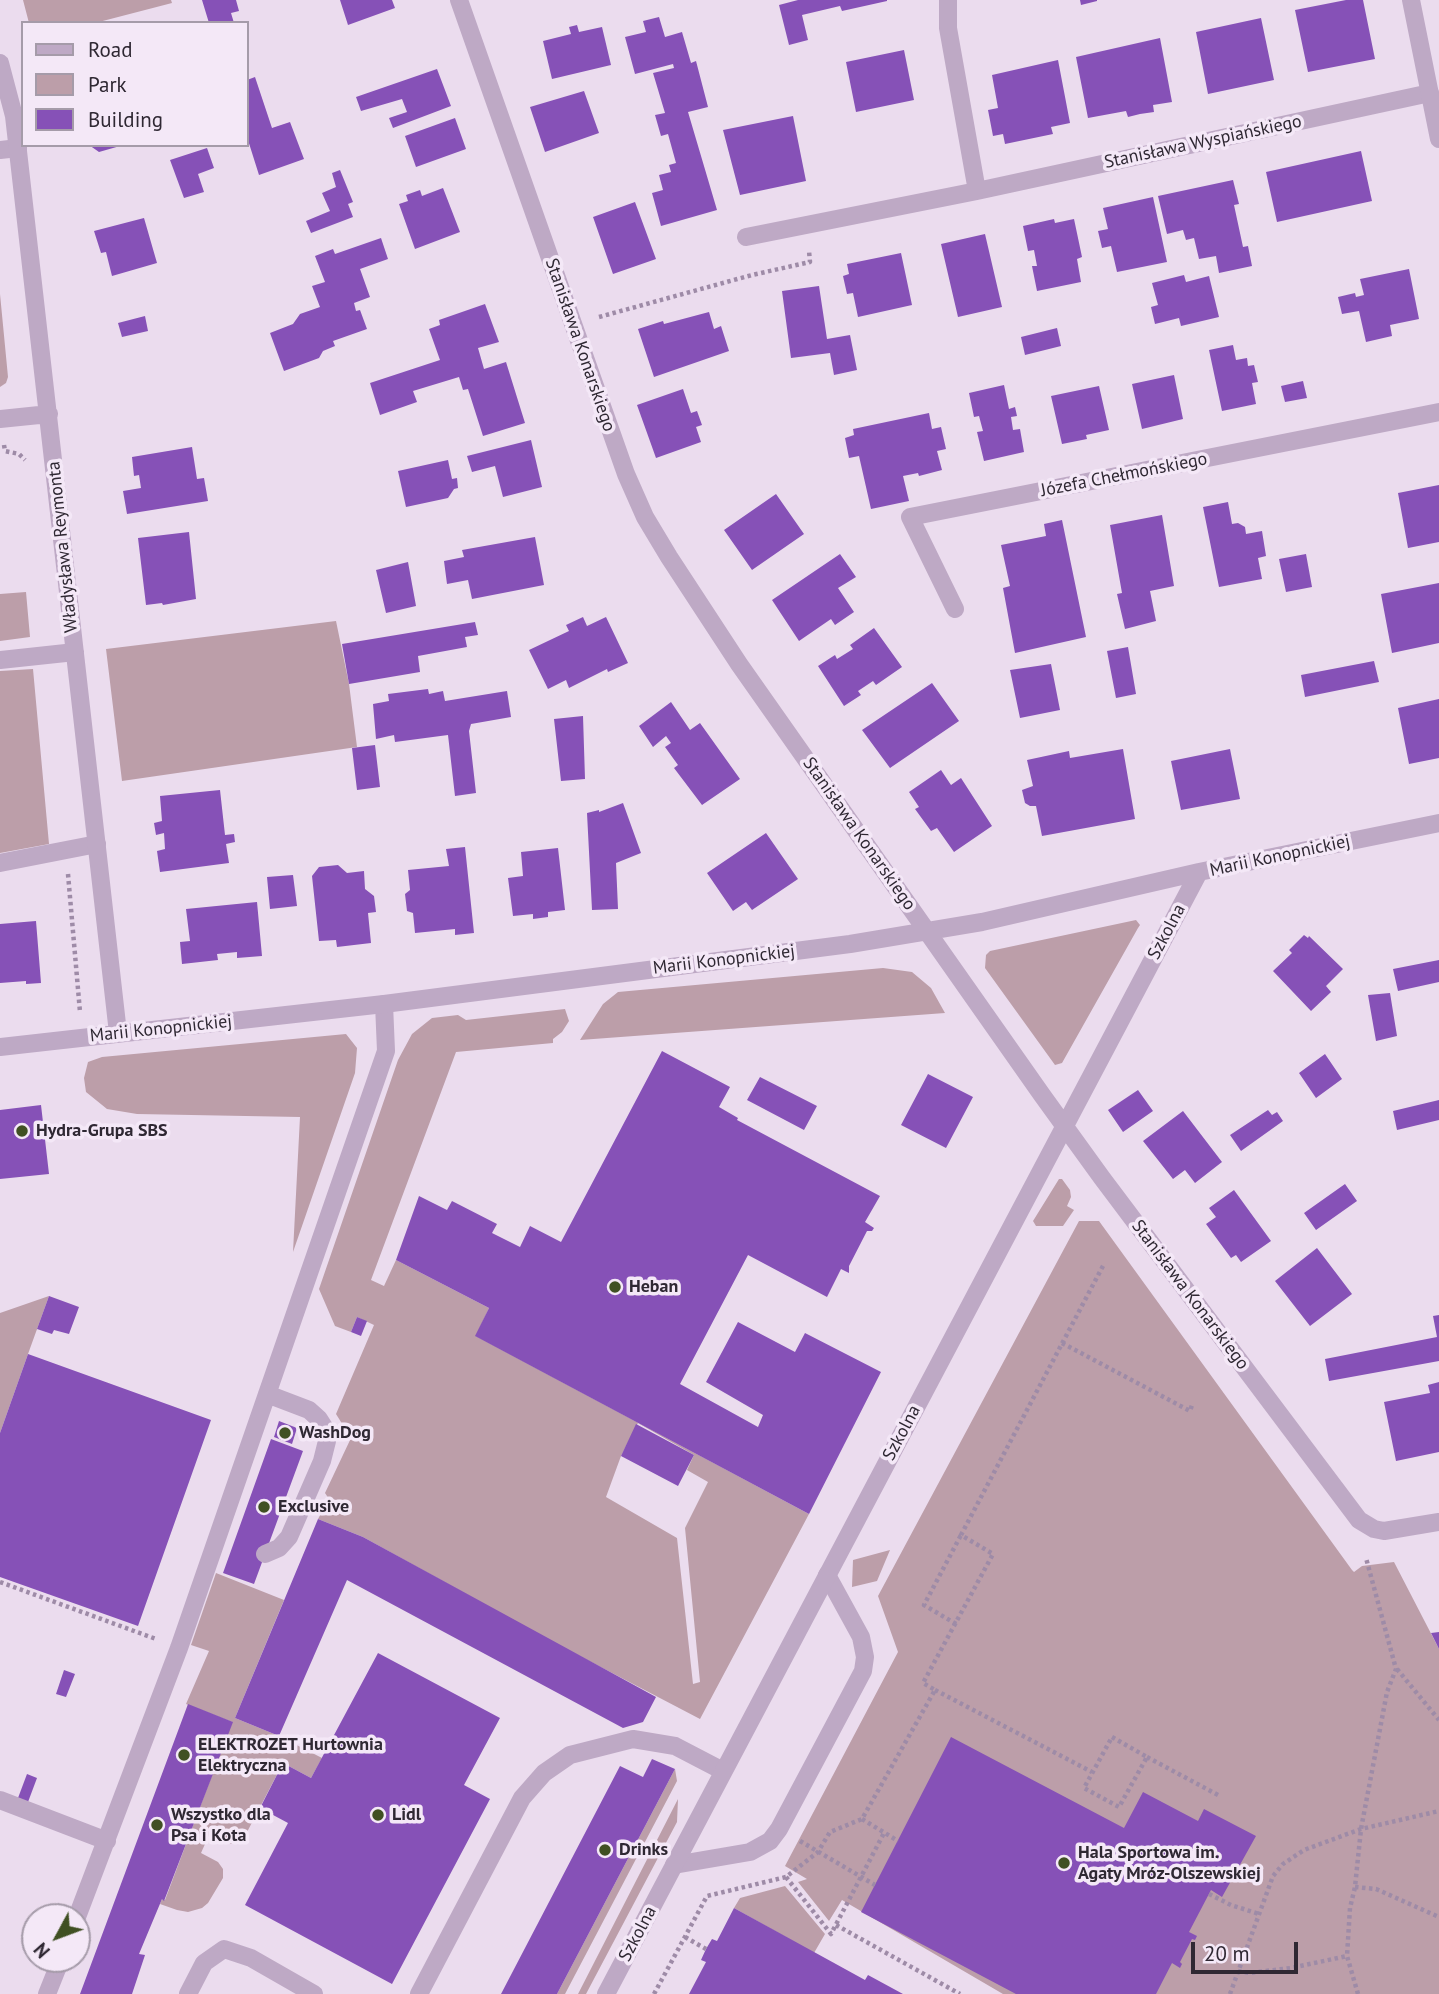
<!DOCTYPE html>
<meta charset="utf-8">
<style>
body{margin:0}
#map{position:relative;width:1439px;height:1994px;overflow:hidden;background:#ebdcee;font-family:"PT Sans",sans-serif}
canvas{display:block}
.legend{position:absolute;left:21px;top:21px;width:228px;height:126px;box-sizing:border-box;background:#f4e8f7;border:2px solid #a59ba9;margin:0;padding:9px 12px;list-style:none;font-size:21px;color:#2f2833}
.legend li{display:flex;align-items:center;gap:14px;height:35px}
.legend b{width:35px;border:2px solid #a59ba9}
.north{position:absolute;left:21px;top:1903px;width:70px;height:70px;box-sizing:border-box;background:#f4e8f7;border:2px solid #a59ba9;border-radius:50%;rotate:229deg;font-size:19px;font-weight:700;line-height:28px;text-align:center;color:#2f2833}
.north::after{content:'';display:block;margin:auto;width:24px;height:32px;background:#405023;clip-path:polygon(50% 0,100% 100%,50% 72%,0 100%)}
.scale{position:absolute;left:1191px;top:1942px;width:107px;height:32px;box-sizing:border-box;border:4px solid #2f2833;border-top:0;padding-left:9px;font-size:21px;line-height:24px;white-space:nowrap;color:#2f2833;-webkit-text-stroke:5px #f4e8f7;paint-order:stroke}
</style>
<div id="map">
<canvas width="1439" height="1994"></canvas>
<ul class="legend">
<li><b style="height:9px;background:#bea9c5"></b>Road</li>
<li><b style="height:19px;background:#bc9ea9"></b>Park</li>
<li><b style="height:19px;background:#8651b7"></b>Building</li>
</ul>
<div class="north">N</div>
<div class="scale">20 m</div>
</div>
<script>
const ctx = document.querySelector('canvas').getContext('2d');
ctx.lineJoin = 'round';
function paint(path, color) { ctx.fillStyle = color; ctx.fill(path, 'evenodd'); }
const poly = rows => new Path2D(rows.map(r => 'M' + r).join(''));
function trace(path, color, width, dash) { ctx.strokeStyle = color; ctx.lineWidth = width; ctx.lineCap = dash ? 'butt' : 'round'; ctx.setLineDash(dash || []); ctx.stroke(path); }
function label(font, color, halo, rows, align = 'center') {
  ctx.font = font + ' "PT Sans",sans-serif'; ctx.lineWidth = 7; ctx.setLineDash([]); ctx.textBaseline = 'middle'; ctx.strokeStyle = halo; ctx.fillStyle = color; for (const [text, x, y, turn = 0] of rows) {
    ctx.save(); ctx.translate(x, y); ctx.rotate((+turn || 0) * Math.PI / 180); ctx.textAlign = isNaN(turn) ? turn : align; if (halo) ctx.strokeText(text, 0, 0); ctx.fillText(text, 0, 0); ctx.restore();
  }
}
const green = poly([
 [23,0,171,0,172,3,95,23,29,23],
 [0,294,8,377,6,383,0,387],
 [26,592,30,637,0,641,0,594],
 [336,621,349,684,357,747,122,781,106,649],
 [33,669,49,844,0,853,0,671],
 [1136,920,1140,925,1138,928,1062,1063,1055,1065,985,968,986,955,990,951],
 [883,968,912,972,931,988,945,1013,580,1040,603,1004,618,992],
 [565,1009,569,1021,562,1032,553,1039,553,1043,456,1052,371,1280,384,1286,396,1260,489,1308,476,1336,809,1514,700,1719,551,1641,363,1537,318,1519,329,1499,325,1493,351,1438,336,1414,374,1325,357,1317,351,1332,335,1326,319,1289,398,1060,412,1034,432,1018,458,1015,466,1020],
 [638,1423,694,1455,687,1470,708,1482,685,1528,700,1682,693,1684,677,1538,606,1497,621,1456],
 [346,1034,357,1048,355,1073,293,1252,300,1117,137,1114,107,1109,86,1092,84,1078,88,1062,102,1057],
 [1059,1179,1062,1179,1070,1190,1071,1197,1067,1206,1074,1210,1063,1226,1036,1226,1033,1221],
 [1079,1221,1099,1221,1352,1570,1354,1572,1362,1566,1394,1562,1439,1649,1439,1994,1003,1994,842,1900,829,1921,798,1882,807,1879,785,1866,898,1652,878,1596],
 [49,1296,28,1354,0,1433,0,1313],
 [890,1550,877,1581,852,1587,853,1560],
 [216,1573,284,1600,235,1718,279,1736,322,1758,311,1778,283,1763,246,1834,239,1842,229,1844,209,1835,201,1853,218,1862,223,1869,223,1878,208,1903,202,1908,188,1912,177,1910,160,1904,162,1899,165,1900,232,1722,186,1704,209,1651,191,1645],
 [675,1769,677,1781,565,1994,557,1994],
 [678,1799,677,1822,586,1994,578,1994],
 [785,1886,825,1934,814,1953,734,1908,740,1898]
]);
const building = poly([
 [202,0,236,0,239,11,231,13,234,23,209,23],
 [340,0,392,0,395,8,348,25],
 [798,0,887,0,887,1,842,11,840,6,802,15,808,40,789,45,779,5],
 [1080,0,1097,0,1097,1,1081,5],
 [1346,0,1363,0,1375,59,1308,72,1295,10],
 [659,17,665,37,682,32,691,63,696,61,708,107,688,112,717,210,661,226,652,193,663,190,659,175,671,172,669,165,676,163,668,134,661,136,655,115,665,113,653,73,674,68,673,64,635,74,625,37,646,32,643,21],
 [1261,18,1274,80,1208,94,1196,32],
 [577,25,579,32,602,27,611,65,552,79,543,41,571,34,569,27],
 [1160,38,1172,102,1153,105,1154,112,1140,114,1128,117,1126,111,1088,118,1076,57],
 [904,50,914,100,856,112,846,62],
 [1058,60,1070,123,1051,127,1053,134,1005,144,1003,134,993,136,988,110,998,108,992,75],
 [437,69,451,106,393,128,389,118,407,112,402,99,361,111,356,97],
 [255,77,272,128,290,122,304,159,259,175,247,137,247,80],
 [584,91,599,133,545,152,530,107],
 [793,116,806,181,740,195,723,130],
 [455,118,466,149,416,167,405,136],
 [89,145,120,145,120,146,99,152],
 [207,148,214,168,198,174,204,192,184,198,170,160],
 [1361,151,1372,201,1277,222,1266,172],
 [340,170,353,202,348,204,353,217,311,233,306,221,330,211,322,193,336,187,332,173],
 [1233,180,1239,204,1234,205,1243,247,1248,246,1252,266,1219,273,1216,256,1199,259,1194,238,1186,240,1183,230,1167,234,1158,196],
 [443,188,460,232,415,249,399,204,408,201,406,195,420,190,422,196],
 [1153,197,1167,262,1117,272,1111,246,1102,248,1098,231,1108,229,1103,208],
 [635,202,656,259,613,274,593,217],
 [144,218,157,263,112,276,106,252,101,253,94,231],
 [1054,219,1055,223,1074,219,1082,257,1077,259,1081,282,1037,291,1032,266,1037,266,1034,250,1028,251,1023,226],
 [985,234,1002,307,958,317,941,244],
 [381,238,388,259,360,269,370,297,354,303,356,311,360,310,367,329,333,341,335,346,323,351,319,358,284,371,270,333,293,324,300,314,320,307,312,286,325,282,315,256,333,249,335,254],
 [901,253,912,305,858,317,853,293,847,294,843,276,849,274,847,264],
 [1409,269,1419,319,1390,325,1392,336,1366,342,1359,311,1342,314,1338,297,1355,293,1356,297,1364,295,1360,279],
 [1184,275,1186,282,1209,276,1219,317,1181,326,1179,318,1155,324,1151,307,1158,305,1152,283],
 [819,286,827,339,850,335,857,370,834,375,830,353,791,358,782,291],
 [485,304,499,342,478,348,484,369,506,362,525,423,483,436,468,389,463,390,459,377,413,391,417,402,380,415,370,383,440,360,429,329,440,325,439,320],
 [709,312,714,329,721,326,729,351,654,377,638,329,663,321,664,324],
 [145,316,148,331,122,337,118,323],
 [1057,328,1061,346,1025,355,1021,337],
 [1233,345,1236,360,1247,358,1248,366,1254,365,1258,382,1252,383,1256,404,1222,411,1209,350],
 [1174,375,1183,419,1142,429,1132,384],
 [1303,381,1307,398,1285,402,1281,386],
 [1004,385,1009,409,1015,407,1017,416,1011,417,1013,430,1020,429,1024,452,984,461,977,432,983,431,979,416,974,417,969,393],
 [1099,386,1109,430,1086,435,1087,439,1062,444,1051,396],
 [683,389,691,413,697,411,702,425,696,427,701,442,656,458,637,405],
 [929,413,932,429,941,427,946,449,937,451,942,470,919,476,918,473,903,476,909,501,871,509,859,456,849,458,845,438,854,435,853,429],
 [531,440,542,487,503,497,495,466,472,472,467,456],
 [192,447,197,479,204,478,208,501,127,514,123,491,141,488,139,475,134,476,132,457],
 [448,460,452,479,457,478,458,488,454,489,448,498,406,507,398,471],
 [1439,485,1439,542,1408,548,1398,493],
 [776,494,804,534,752,570,724,530],
 [1228,502,1232,524,1238,523,1245,527,1246,534,1262,531,1266,556,1258,558,1262,579,1219,587,1203,507],
 [1162,515,1174,586,1150,591,1156,621,1125,629,1117,594,1122,593,1110,525],
 [1062,520,1086,637,1015,653,1003,588,1010,586,1001,545,1046,536,1044,524],
 [189,532,196,599,163,605,162,603,146,605,138,538],
 [535,537,544,585,472,599,468,580,447,584,444,561,464,557,462,550],
 [840,554,856,577,838,588,854,612,835,625,831,619,799,641,772,600],
 [1306,554,1312,587,1286,592,1279,559],
 [408,562,416,606,386,613,376,570],
 [1439,583,1439,643,1392,653,1381,594],
 [583,617,587,626,606,617,628,663,608,672,607,669,569,688,566,680,548,689,529,650,569,631,566,625],
 [475,622,478,635,465,637,467,647,418,656,420,672,349,684,342,644],
 [874,628,902,667,876,685,873,681,858,691,861,695,844,706,818,666,835,655,837,659,853,649,850,645],
 [1128,647,1136,694,1116,698,1107,651],
 [1374,661,1379,682,1305,697,1301,675],
 [1051,664,1060,710,1020,718,1010,670],
 [932,683,959,721,890,768,862,730],
 [428,689,429,694,443,691,445,701,507,691,511,717,471,724,469,731,476,793,455,796,448,735,395,742,394,735,376,739,373,704,389,701,388,694],
 [1439,699,1439,758,1409,764,1398,708],
 [671,702,690,730,700,723,740,779,702,805,674,768,678,765,665,747,671,743,666,736,653,747,639,726],
 [583,716,585,779,561,781,554,719],
 [375,745,380,787,357,790,352,748],
 [1123,749,1135,819,1042,836,1036,806,1030,806,1025,803,1022,790,1033,786,1027,760,1069,751,1070,758],
 [1230,749,1240,799,1181,810,1171,761],
 [941,770,951,785,961,778,992,826,954,852,937,828,931,831,915,809,919,807,909,792],
 [220,790,225,835,234,834,235,842,226,844,229,863,160,872,157,851,165,849,164,833,156,835,154,823,162,821,160,796],
 [623,803,641,853,616,863,618,909,592,910,587,813,599,810,599,812],
 [766,833,798,879,752,910,746,902,733,911,707,873],
 [465,847,474,933,455,935,455,929,415,933,413,913,407,911,405,894,410,890,408,870,449,866,446,849],
 [558,848,565,910,548,912,548,917,533,919,533,914,513,916,508,878,523,876,521,852],
 [338,865,347,873,364,871,365,889,374,896,376,912,368,913,371,943,337,947,336,940,319,941,312,876,319,867],
 [293,875,297,906,270,909,267,877],
 [257,902,262,956,237,958,237,952,217,954,218,960,182,964,180,942,190,941,186,909],
 [36,921,41,983,26,984,26,981,0,983,0,924],
 [1304,935,1308,938,1309,936,1343,969,1326,986,1331,992,1311,1011,1273,971,1292,953,1289,950],
 [1439,960,1439,982,1398,991,1393,969],
 [1390,993,1397,1036,1376,1041,1368,995],
 [662,1051,730,1087,719,1107,738,1118,737,1120,880,1196,865,1222,874,1228,872,1231,867,1231,849,1266,849,1273,841,1269,827,1297,748,1255,680,1384,758,1427,763,1415,706,1382,738,1322,795,1352,805,1333,881,1372,809,1514,475,1336,489,1308,396,1260,419,1196,447,1210,452,1201,497,1224,492,1233,520,1247,530,1226,561,1242],
 [1325,1054,1342,1079,1316,1098,1299,1073],
 [928,1074,973,1097,946,1148,901,1125],
 [760,1077,817,1106,804,1130,747,1100],
 [1138,1090,1153,1111,1123,1132,1108,1110],
 [1439,1100,1439,1120,1397,1130,1393,1111],
 [41,1105,49,1174,0,1179,0,1110],
 [1268,1110,1272,1115,1277,1112,1283,1121,1241,1151,1230,1135],
 [1183,1111,1222,1162,1195,1183,1185,1170,1173,1179,1143,1141],
 [1345,1184,1357,1201,1316,1230,1304,1213],
 [1234,1190,1271,1241,1241,1262,1236,1255,1231,1258,1206,1224,1216,1217,1209,1208],
 [1317,1248,1352,1294,1310,1326,1275,1281],
 [49,1296,79,1307,69,1334,54,1330,52,1334,37,1329],
 [1439,1315,1439,1361,1329,1381,1325,1359,1437,1337,1433,1316],
 [357,1317,367,1321,361,1336,351,1332],
 [28,1354,211,1420,138,1626,0,1577,0,1433],
 [1439,1382,1439,1452,1396,1461,1384,1402,1430,1393,1428,1385],
 [279,1421,297,1428,292,1444,274,1437],
 [636,1424,694,1455,678,1486,621,1456],
 [271,1439,303,1451,254,1584,223,1573],
 [318,1519,363,1537,656,1697,643,1722,623,1728,347,1580,279,1736,235,1718],
 [1439,1632,1439,1649,1431,1633],
 [378,1653,500,1718,464,1785,490,1799,392,1984,245,1905,288,1823,260,1808,283,1763,311,1778],
 [64,1670,75,1674,66,1697,56,1694],
 [188,1704,233,1722,164,1901,162,1899,139,1954,145,1955,132,1994,80,1994],
 [951,1737,1124,1828,1143,1792,1198,1821,1204,1809,1256,1836,1222,1897,1211,1890,1189,1932,1197,1936,1195,1940,1192,1939,1180,1962,1182,1964,1180,1968,1172,1963,1156,1994,1016,1994,861,1912],
 [652,1759,675,1769,557,1994,501,1994,620,1766,643,1777],
 [27,1774,37,1778,28,1802,18,1798],
 [734,1908,865,1980,868,1975,903,1994,689,1994,706,1962,701,1960,706,1949,712,1939,717,1941]
]);
const path = poly([
 [599,317,752,275,810,262,809,251],
 [4,445,5,451,19,454,25,460],
 [68,874,80,1012],
 [1062,1343,1190,1411,1192,1405],
 [0,1582,156,1639],
 [956,1624,924,1605,961,1535],
 [1397,1669,1439,1720],
 [935,1690,1092,1772],
 [1112,1737,1147,1757,1119,1807,1084,1788,1112,1737],
 [1147,1757,1218,1795],
 [862,1819,898,1841],
 [800,1841,875,1885],
 [786,1877,831,1934,884,1833],
 [1355,1887,1376,1889,1439,1917],
 [1209,1894,1231,1905,1259,1914],
 [836,1925,960,1994],
 [685,1937,706,1949],
 [1238,1971,1249,1973,1291,1968,1347,1956],
 [654,1994,707,1896,786,1877,818,1852,830,1832,862,1819,935,1690,923,1683,993,1554,961,1535,1104,1264],
 [1230,1994,1273,1876,1283,1864,1304,1850,1361,1829,1439,1811],
 [1358,1994,1347,1956,1350,1908,1355,1887,1361,1829,1387,1692,1396,1669,1366,1558]
]);
const service = poly([
 [0,150,18,148],
 [0,863,97,844],
 [265,1554,279,1548,289,1537,322,1461,327,1441,326,1430,319,1419,309,1410,267,1394],
 [0,1800,107,1841],
 [674,1865,750,1852,770,1841,779,1829,863,1671,865,1657,861,1637,827,1575],
 [77,1917,179,1648,386,1051,384,1004],
 [47,1994,61,1959],
 [188,1994,204,1963,224,1949,251,1958,314,1994],
 [419,1994,522,1798,544,1773,570,1755,633,1739,675,1746,723,1771]
]);
const minor = poly([
 [459,0,626,474,645,517,669,557,739,664,1042,1095,1102,1178,1359,1520,1374,1529,1384,1531,1439,1522],
 [948,0,948,28,977,191],
 [0,63,14,116,118,1033],
 [746,237,977,191,1430,93],
 [0,419,49,414],
 [955,609,910,517,1439,412],
 [0,660,75,652],
 [0,1047,384,1004,850,944,982,922,1199,872,1439,823],
 [606,1994,1199,872]
]);
const tertiary = poly([
 [1411,0,1439,139]
]);
const markers = [
 [22,1131,7,"#405023"],
 [615,1287,7,"#405023"],
 [285,1433,7,"#405023"],
 [264,1507,7,"#405023"],
 [184,1755,7,"#405023"],
 [378,1815,7,"#405023"],
 [157,1825,7,"#405023"],
 [605,1850,7,"#405023"],
 [1064,1863,7,"#405023"]
];
const streetNames = [
 ["Stanisława Wyspiańskiego",1203,142,-12],
 ["Stanisława Konarskiego",580,345,71],
 ["Józefa Chełmońskiego",1124,475,-11],
 ["Władysława Reymonta",63,547,-96],
 ["Stanisława Konarskiego",859,834,55],
 ["Marii Konopnickiej",1280,856,-12],
 ["Szkolna",1167,932,-62],
 ["Marii Konopnickiej",724,960,-7],
 ["Marii Konopnickiej",161,1029,-6],
 ["Stanisława Konarskiego",1190,1295,53],
 ["Szkolna",902,1433,-62],
 ["Szkolna",638,1934,-62]
];
const poiNames = [
 ["Hydra-Grupa SBS",36,1131],
 ["Heban",629,1287],
 ["WashDog",299,1433],
 ["Exclusive",278,1507],
 ["ELEKTROZET Hurtownia",198,1745],
 ["Elektryczna",198,1766],
 ["Wszystko dla",171,1815],
 ["Psa i Kota",171,1836],
 ["Lidl",392,1815],
 ["Drinks",619,1850],
 ["Hala Sportowa im.",1078,1853],
 ["Agaty Mróz-Olszewskiej",1078,1874]
];
paint(green, '#bc9ea9');
paint(building, '#8651b7');
trace(path, '#9e8ba7', 4.5, [3.5, 3.5]);
trace(service, '#bea9c5', 18);
trace(minor, '#bea9c5', 18);
trace(tertiary, '#bea9c5', 18);
for (const [x, y, r, color] of markers) { const dot = new Path2D(); dot.arc(x, y, r, 0, 2 * Math.PI); ctx.fillStyle = color; ctx.fill(dot); trace(dot, '#f4e8f7', 2.5); }
label('18px', '#2f2833', '#f4e8f7', streetNames);
label('bold 18px', '#2f2833', '#f4e8f7', poiNames, 'left');
</script>
